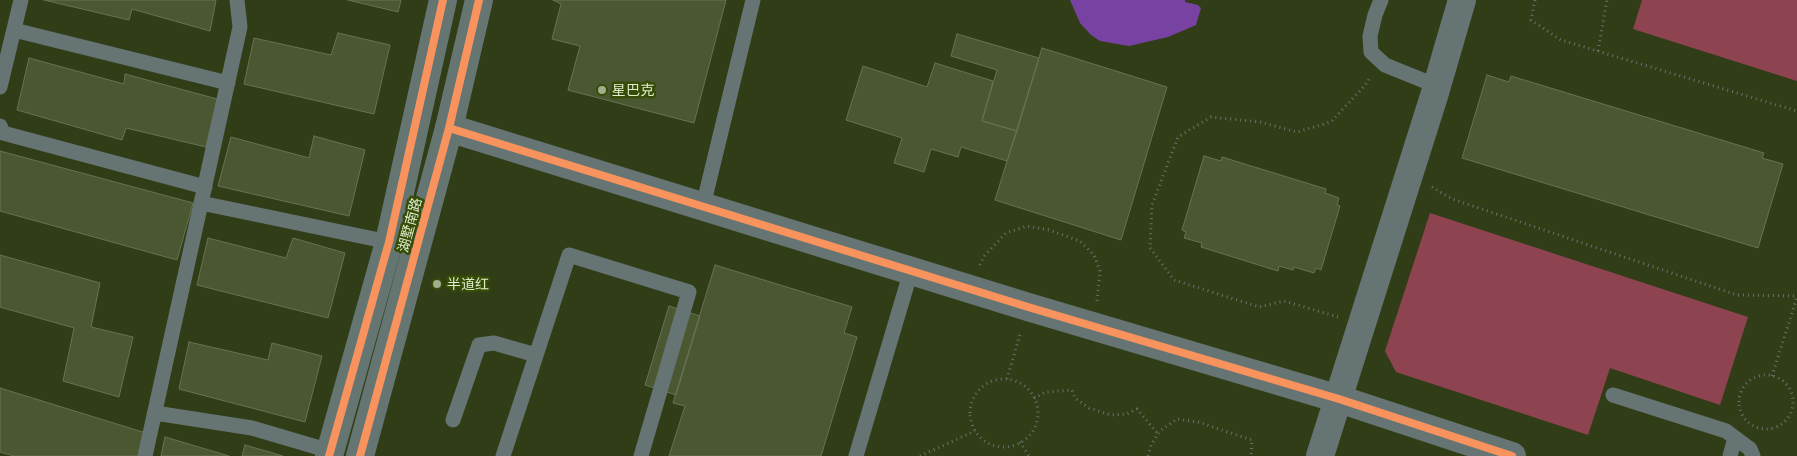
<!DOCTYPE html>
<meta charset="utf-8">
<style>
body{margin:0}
canvas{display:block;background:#303d16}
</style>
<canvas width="1797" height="456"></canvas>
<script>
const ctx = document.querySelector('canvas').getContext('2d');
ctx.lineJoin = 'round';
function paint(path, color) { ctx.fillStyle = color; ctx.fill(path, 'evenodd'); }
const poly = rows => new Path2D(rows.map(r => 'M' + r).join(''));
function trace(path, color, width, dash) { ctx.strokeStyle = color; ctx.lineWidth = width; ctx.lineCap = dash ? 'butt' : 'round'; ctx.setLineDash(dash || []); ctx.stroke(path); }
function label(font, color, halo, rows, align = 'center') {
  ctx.font = font + ' Commissioner,"Noto Sans SC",sans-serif'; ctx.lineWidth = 5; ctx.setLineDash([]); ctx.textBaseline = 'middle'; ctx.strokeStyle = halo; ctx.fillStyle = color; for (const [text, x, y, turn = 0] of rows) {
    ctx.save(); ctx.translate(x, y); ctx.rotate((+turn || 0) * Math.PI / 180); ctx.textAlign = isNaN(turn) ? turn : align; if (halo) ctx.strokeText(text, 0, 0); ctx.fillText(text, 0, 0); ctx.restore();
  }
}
const green = poly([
 [1642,0,1797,0,1797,81,1633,29],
 [1430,213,1748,317,1720,405,1610,368,1588,435,1396,372,1385,351]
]);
const water = poly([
 [1070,0,1185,0,1185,2,1198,5,1201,8,1196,25,1168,37,1129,46,1100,41,1091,35,1080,23]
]);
const building = poly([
 [44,0,216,0,210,31,132,9,129,20,44,0],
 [348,0,401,0,398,12,348,0],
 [553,0,726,0,694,123,568,90,580,46,552,39,561,4,553,0],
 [338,33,390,45,374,114,244,84,254,38,331,55,338,33],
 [957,34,1039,58,1017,131,982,121,997,70,951,56,957,34],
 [1042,48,1167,87,1121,240,995,200,1042,48],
 [29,58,124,84,125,74,217,99,206,147,126,128,122,140,17,110,29,58],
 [935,63,993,81,982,121,1017,131,1007,161,961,147,958,157,931,149,924,172,894,163,902,138,846,120,863,66,927,87,935,63],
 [1487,75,1509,82,1511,76,1764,153,1762,158,1783,164,1758,248,1462,158,1487,75],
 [314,136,365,150,349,216,218,186,231,137,309,158,314,136],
 [0,151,193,203,177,260,0,211,0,151],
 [1204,156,1221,161,1222,157,1326,189,1325,193,1339,198,1337,205,1340,206,1321,270,1316,268,1314,273,1294,267,1293,270,1279,266,1278,271,1201,247,1202,243,1184,238,1186,232,1182,230,1204,156],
 [208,238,286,258,293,238,345,253,328,318,197,285,208,238],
 [0,255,100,283,91,327,133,337,119,397,63,381,74,328,0,307,0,255],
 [715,265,852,307,844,333,857,337,821,456,669,456,685,406,673,403,715,265],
 [669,306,700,316,676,395,645,385,669,306],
 [189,342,268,360,272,343,322,356,305,422,179,389,189,342],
 [0,388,146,433,140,456,14,456,0,452,0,388],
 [165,437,229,456,161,456,165,437],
 [245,445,283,456,242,456,245,445]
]);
const path = poly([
 [1535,0,1531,20,1561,40,1797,111],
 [1598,51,1607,0],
 [1432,187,1452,199,1737,295,1797,296],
 [980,265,984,256,1006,233,1027,226,1049,230,1080,241,1094,255,1100,271,1097,301],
 [1338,317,1284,301,1259,307,1174,280,1150,248,1152,205,1178,137,1211,117,1260,122,1297,132,1331,122,1368,82,1370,77],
 '1739 402a27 27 0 1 1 54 0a27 27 0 1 1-54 0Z',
 [1772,376,1797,297],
 [1007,379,1021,331],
 '970 413a34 34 0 1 1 68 0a34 34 0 1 1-68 0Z',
 [1034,398,1046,392,1072,390,1075,398,1089,408,1111,415,1127,414,1137,409,1158,434],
 [1020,442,1029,456],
 [920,456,975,431],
 [1148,456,1151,445,1160,431,1177,419,1198,422,1252,440,1251,456]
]);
const service = poly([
 [1381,0,1375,15,1370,36,1371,52,1385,65,1437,86],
 [14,30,228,83],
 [0,87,21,0],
 [0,126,3,133,205,187],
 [201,203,389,242],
 [703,206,753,0],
 [1613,395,1726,431,1750,449,1753,456],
 [155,413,252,428,330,451],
 [453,420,479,345,494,343,536,355],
 [145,456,240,27,237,0],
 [503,456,569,255,689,292,641,456],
 [856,456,911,271],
 [1730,456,1735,438]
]);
const minor = poly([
 [449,128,1028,307,1339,399,1512,456],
 [1320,456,1434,96,1462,0]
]);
const secondary = poly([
 [329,456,389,242,443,0],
 [360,456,449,128,479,0]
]);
const cycleway = poly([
 [449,128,1028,307,1339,399,1512,456],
 [329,456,389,242,443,0],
 [360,456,449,128,479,0]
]);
const markers = [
 [602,90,5,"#a1af8c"],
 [437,284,5,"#a1af8c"]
];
const poiNames = [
 ["星巴克",612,90],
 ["半道红",447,284]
];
const streetNames = [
 ["湖墅南路",410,225,-75]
];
paint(green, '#8e4351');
paint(water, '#7842a2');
paint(building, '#4b5731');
trace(building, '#677254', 1);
trace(path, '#67736e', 3, [1, 4]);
trace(service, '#667474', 15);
trace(minor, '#667474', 28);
trace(secondary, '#657572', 28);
trace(cycleway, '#f8935d', 8);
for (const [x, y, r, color] of markers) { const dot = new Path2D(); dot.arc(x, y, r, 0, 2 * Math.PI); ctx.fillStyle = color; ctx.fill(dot); trace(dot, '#364c07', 2); }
label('14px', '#deedcc', '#364c07', poiNames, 'left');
label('14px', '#deedcc', '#364c07', streetNames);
</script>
